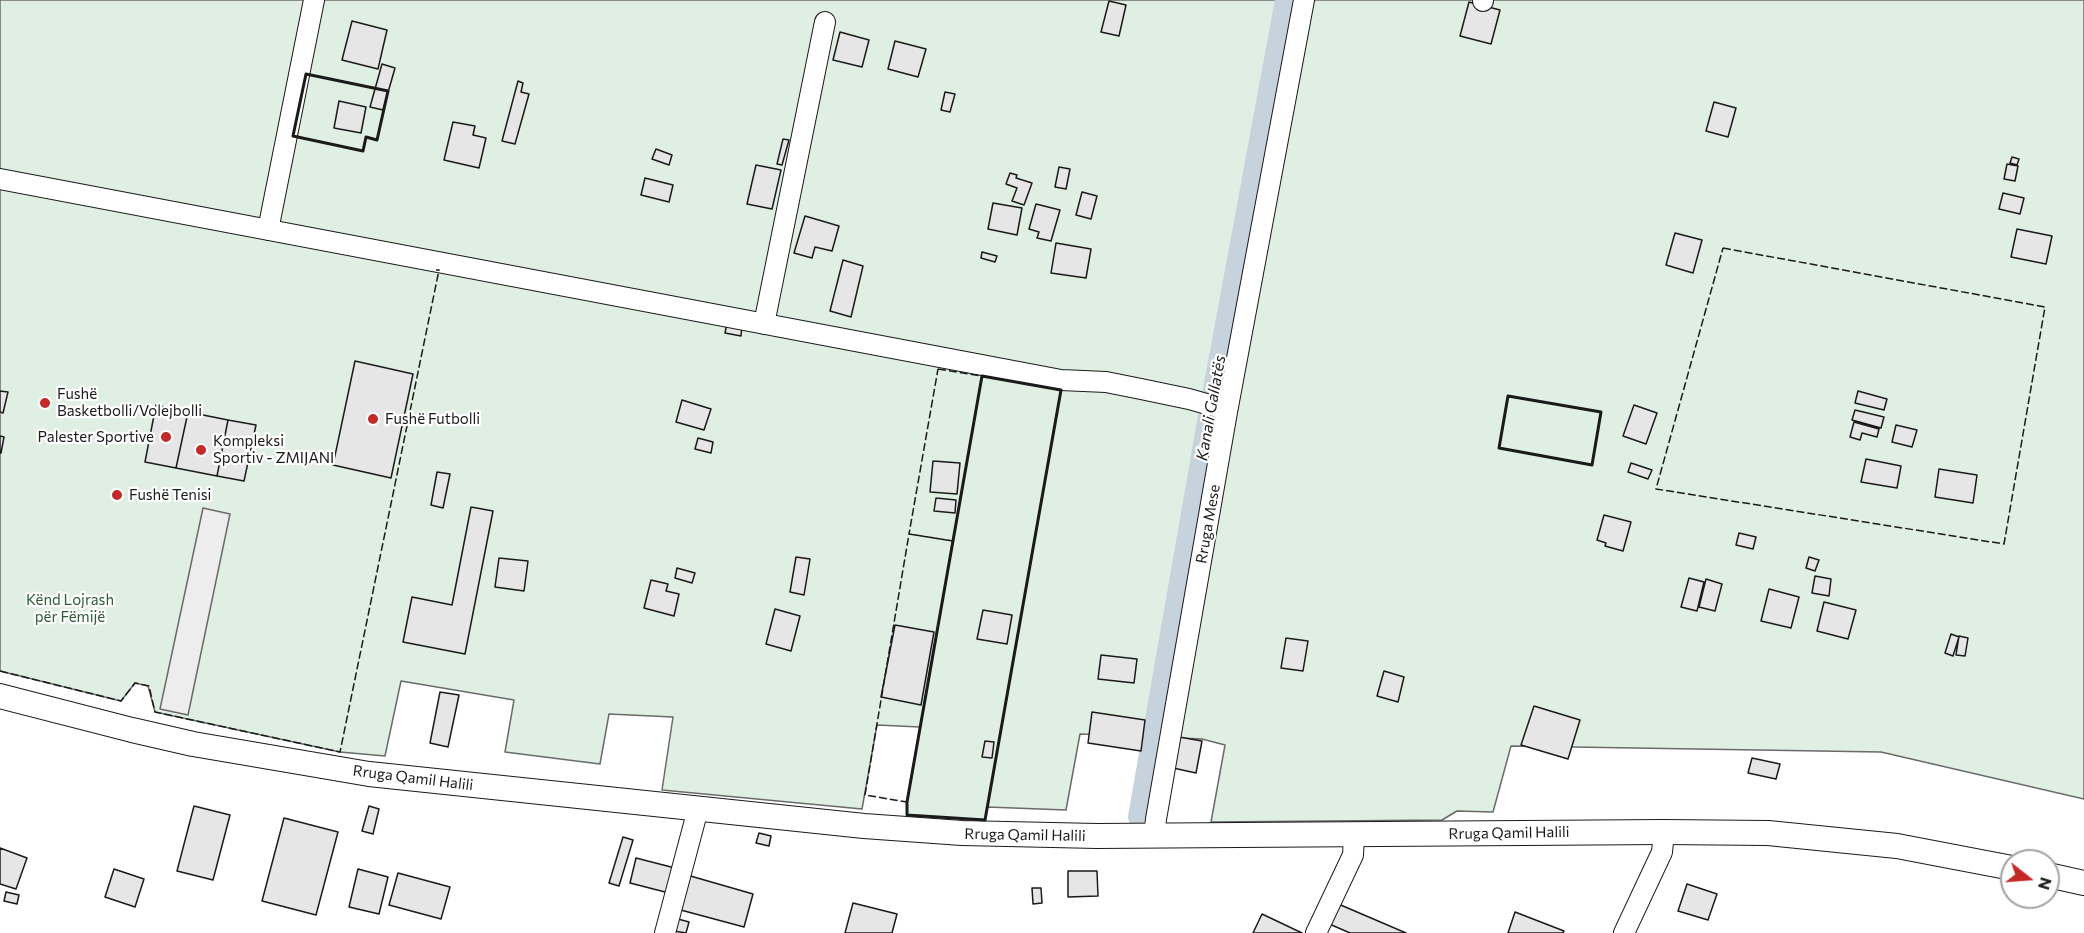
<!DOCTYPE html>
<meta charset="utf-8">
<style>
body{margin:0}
#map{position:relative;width:2084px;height:933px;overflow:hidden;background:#fff;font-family:Commissioner,sans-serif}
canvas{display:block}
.north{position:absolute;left:2000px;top:849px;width:60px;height:60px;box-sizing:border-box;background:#fff;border:2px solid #a3a3a3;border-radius:50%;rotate:107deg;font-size:16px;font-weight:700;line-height:24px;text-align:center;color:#1a1a1a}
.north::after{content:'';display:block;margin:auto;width:21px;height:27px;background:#c62828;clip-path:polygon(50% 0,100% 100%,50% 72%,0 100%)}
</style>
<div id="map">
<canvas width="2084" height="933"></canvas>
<div class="north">N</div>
</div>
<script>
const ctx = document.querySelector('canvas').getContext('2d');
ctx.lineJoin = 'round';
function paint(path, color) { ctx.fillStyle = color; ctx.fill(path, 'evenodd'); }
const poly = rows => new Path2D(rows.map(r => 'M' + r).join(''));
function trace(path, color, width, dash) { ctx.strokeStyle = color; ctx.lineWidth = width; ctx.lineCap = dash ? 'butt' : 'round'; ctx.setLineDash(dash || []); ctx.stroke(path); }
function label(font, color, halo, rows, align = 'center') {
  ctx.font = font + ' Commissioner,sans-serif'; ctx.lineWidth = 4.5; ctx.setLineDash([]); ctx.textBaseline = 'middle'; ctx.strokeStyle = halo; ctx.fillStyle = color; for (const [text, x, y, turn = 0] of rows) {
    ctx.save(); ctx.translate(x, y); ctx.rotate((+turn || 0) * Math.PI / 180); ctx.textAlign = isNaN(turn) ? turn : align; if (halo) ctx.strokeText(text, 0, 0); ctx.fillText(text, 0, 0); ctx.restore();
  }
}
const green = poly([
 [0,0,2084,0,2084,799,1881,752,1511,746,1493,812,1457,811,1442,820,1211,822,1225,745,1202,739,1080,734,1066,810,987,807,985,820,907,815,907,802,920,727,877,725,862,809,662,790,673,717,609,714,600,764,505,752,514,700,401,681,385,756,340,752,155,712,148,686,135,683,121,701,0,671,0,0]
]);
const parking = poly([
 [203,508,230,514,188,715,160,709,203,508]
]);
const canal = poly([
 [1137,817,1206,422,1284,0]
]);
const building = poly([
 [1109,1,1126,5,1119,36,1101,32,1109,1],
 [1469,2,1500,10,1491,44,1460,36,1469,2],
 [352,21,387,30,378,69,342,60,352,21],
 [840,32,869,40,862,67,833,60,840,32],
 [895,41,926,49,918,77,888,69,895,41],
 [382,64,395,68,383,110,370,107,382,64],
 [518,81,523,83,521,92,529,94,515,144,502,141,518,81],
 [945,92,955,94,950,112,941,110,945,92],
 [339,101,366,107,361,133,334,128,339,101],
 [1714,102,1736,108,1728,137,1706,131,1714,102],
 [453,122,475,126,473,135,486,138,479,168,444,160,453,122],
 [783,139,789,140,782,165,777,164,783,139],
 [656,149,672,155,669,165,652,159,656,149],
 [2012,157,2019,159,2017,165,2010,163,2012,157],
 [2007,164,2018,166,2015,181,2004,179,2007,164],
 [756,165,781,170,772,209,747,204,756,165],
 [1059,167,1070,169,1066,189,1055,187,1059,167],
 [1010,173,1017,175,1016,178,1032,183,1024,205,1012,201,1017,188,1006,184,1010,173],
 [645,178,673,185,669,202,641,195,645,178],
 [1082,192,1097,196,1091,219,1076,215,1082,192],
 [2003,193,2024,198,2020,214,1999,209,2003,193],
 [993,203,1022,208,1017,235,988,229,993,203],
 [1036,204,1060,210,1051,241,1037,238,1039,232,1029,229,1036,204],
 [805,216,839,226,832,251,815,247,812,258,794,253,805,216],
 [2017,229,2052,236,2046,264,2011,257,2017,229],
 [1675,233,1702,240,1693,273,1666,265,1675,233],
 [1056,243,1091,249,1086,278,1051,273,1056,243],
 [982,252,997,256,995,262,981,258,982,252],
 [843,260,863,266,851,317,830,311,843,260],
 [727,323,742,325,741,336,725,333,727,323],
 [355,361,413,374,391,478,333,465,355,361],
 [0,391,8,392,3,413,0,412,0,391],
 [1858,391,1887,399,1884,410,1855,403,1858,391],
 [682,400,711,409,704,430,676,422,682,400],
 [156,405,188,412,176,468,145,462,156,405],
 [1634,405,1657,413,1646,444,1623,436,1634,405],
 [1855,410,1884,417,1881,428,1852,420,1855,410],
 [188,412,228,420,217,476,176,468,188,412],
 [228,420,256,425,244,481,217,476,228,420],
 [1854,422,1879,429,1877,437,1862,433,1860,440,1850,437,1854,422],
 [1896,425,1917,430,1912,447,1892,442,1896,425],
 [0,436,4,437,1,453,0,453,0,436],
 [698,438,713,442,711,453,695,449,698,438],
 [1866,459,1901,466,1897,488,1861,482,1866,459],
 [933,461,960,463,957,494,930,492,933,461],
 [1631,463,1652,470,1648,479,1628,472,1631,463],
 [1939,469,1977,475,1973,503,1935,497,1939,469],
 [437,472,450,474,443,508,431,505,437,472],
 [936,498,956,500,955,513,934,511,936,498],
 [471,507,493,511,465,654,403,642,412,597,452,605,471,507],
 [1604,515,1631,522,1623,551,1605,546,1606,543,1597,540,1604,515],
 [1739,533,1756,537,1753,549,1736,545,1739,533],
 [796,557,810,559,804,595,790,592,796,557],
 [1809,557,1819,560,1815,571,1806,568,1809,557],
 [499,558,528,561,524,591,495,587,499,558],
 [677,568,695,573,692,583,675,578,677,568],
 [1815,576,1831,579,1829,596,1812,593,1815,576],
 [1689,578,1704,582,1697,611,1681,607,1689,578],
 [1706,579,1722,584,1715,611,1699,607,1706,579],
 [651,580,668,584,666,591,679,594,674,616,644,608,651,580],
 [1769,589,1799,597,1791,628,1761,621,1769,589],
 [1824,602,1856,610,1848,639,1817,631,1824,602],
 [775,609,800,616,791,651,766,644,775,609],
 [983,610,1012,615,1007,644,977,639,983,610],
 [895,625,934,632,921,705,881,697,895,625],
 [1951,634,1959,637,1953,656,1945,653,1951,634],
 [1959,636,1968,638,1965,656,1956,655,1959,636],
 [1286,638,1308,641,1303,671,1281,668,1286,638],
 [1101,655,1137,659,1134,683,1098,679,1101,655],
 [1384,671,1404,677,1398,702,1377,696,1384,671],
 [440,692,459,695,448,747,430,743,440,692],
 [1534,706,1580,720,1568,759,1521,745,1534,706],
 [1092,712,1145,720,1141,751,1088,743,1092,712],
 [1179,737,1202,741,1196,773,1173,768,1179,737],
 [985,741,994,742,992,758,982,757,985,741],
 [1752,758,1780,764,1776,779,1748,773,1752,758],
 [194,806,230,815,213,880,177,871,194,806],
 [369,806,379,809,373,834,362,831,369,806],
 [284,818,338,832,316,915,262,901,284,818],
 [759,833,771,836,769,846,756,843,759,833],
 [623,837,633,840,619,886,609,883,623,837],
 [0,848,27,858,16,889,0,884,0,848],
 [636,858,675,868,669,893,630,883,636,858],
 [114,869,144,879,135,907,105,897,114,869],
 [358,869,388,877,379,914,349,907,358,869],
 [1068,871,1097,871,1098,896,1068,897,1068,871],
 [398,873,450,887,441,919,389,905,398,873],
 [687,875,753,894,744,927,677,909,687,875],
 [1687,884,1717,894,1708,920,1678,911,1687,884],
 [1032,888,1041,888,1042,903,1033,904,1032,888],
 [6,892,19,895,17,904,4,901,6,892],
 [853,903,897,914,892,933,845,933,853,903],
 [1336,903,1406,933,1350,933,1327,923,1336,903],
 [1515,912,1564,931,1563,933,1508,933,1515,912],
 [1262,914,1302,933,1253,933,1262,914],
 [678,919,689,922,686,933,674,931,678,919]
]);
const minor = poly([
 [1483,1,1483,0],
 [0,179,1061,380,1106,382,1141,389,1189,399,1217,407,1227,412],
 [268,230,314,0],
 [764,324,825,22],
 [1154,836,1156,819,1227,412,1304,0],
 [665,933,698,809],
 [1316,933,1353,855,1354,835],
 [1624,933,1662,852,1664,832]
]);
const major = poly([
 [0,696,132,730,193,744,369,774,864,826,962,833,1097,836,1664,832,1768,833,1897,846,2012,868],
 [2048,875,2084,883]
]);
const fence = poly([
 [1723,248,2045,307,2004,544,1656,489,1723,248],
 [938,369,982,376,953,541,909,534,938,369],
 [909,534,953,541,907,802,865,795,909,534],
 [0,671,121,701,135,683,149,686,155,712,340,752,439,270,436,270]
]);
const wall = poly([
 [306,74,388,91,377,140,366,137,363,151,293,136,306,74],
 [982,376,1061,390,985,820,907,815,907,802,982,376],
 [1508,396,1601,412,1592,465,1499,448,1508,396]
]);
const markers = [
 [45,403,6,"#c62828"],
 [373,419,6,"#c62828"],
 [166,437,6,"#c62828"],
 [201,450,6,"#c62828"],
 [117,495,6,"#c62828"]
];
const poiNames = [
 ["Fushë",57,394],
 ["Basketbolli/Volejbolli",57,411],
 ["Fushë Futbolli",385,419],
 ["Palester Sportive",154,437,"right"],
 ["Kompleksi",213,441],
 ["Sportiv - ZMIJANI",213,458],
 ["Fushë Tenisi",129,495]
];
const streetNames = [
 ["Rruga Mese",1208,524,-80],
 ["Rruga Qamil Halili",413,778,7],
 ["Rruga Qamil Halili",1509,833,-1],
 ["Rruga Qamil Halili",1025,835,1]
];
const parkNames = [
 ["Kënd Lojrash",70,600],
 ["për Fëmijë",70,617]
];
const waterNames = [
 ["Kanali Gallatës",1211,408,-80]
];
paint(green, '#e0efe3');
trace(green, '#6a6a6a', 1.5);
paint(parking, '#ededed');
trace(parking, '#6a6a6a', 1.5);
trace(canal, '#c6d2dc', 18);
paint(building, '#e6e6e6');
trace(building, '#1a1a1a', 1.5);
trace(minor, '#1a1a1a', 22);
trace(major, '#1a1a1a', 26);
trace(minor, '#fff', 20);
trace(major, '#fff', 24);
trace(fence, '#1a1a1a', 1.5, [8, 3]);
trace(wall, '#1a1a1a', 3);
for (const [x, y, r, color] of markers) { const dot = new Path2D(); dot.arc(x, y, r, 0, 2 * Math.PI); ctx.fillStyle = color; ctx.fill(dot); trace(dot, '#fff', 2); }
label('15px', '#1a1a1a', '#fff', poiNames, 'left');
label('15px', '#1a1a1a', '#fff', streetNames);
label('15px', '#2b5a34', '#fff', parkNames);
label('italic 16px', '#1a1a1a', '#fff', waterNames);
</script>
